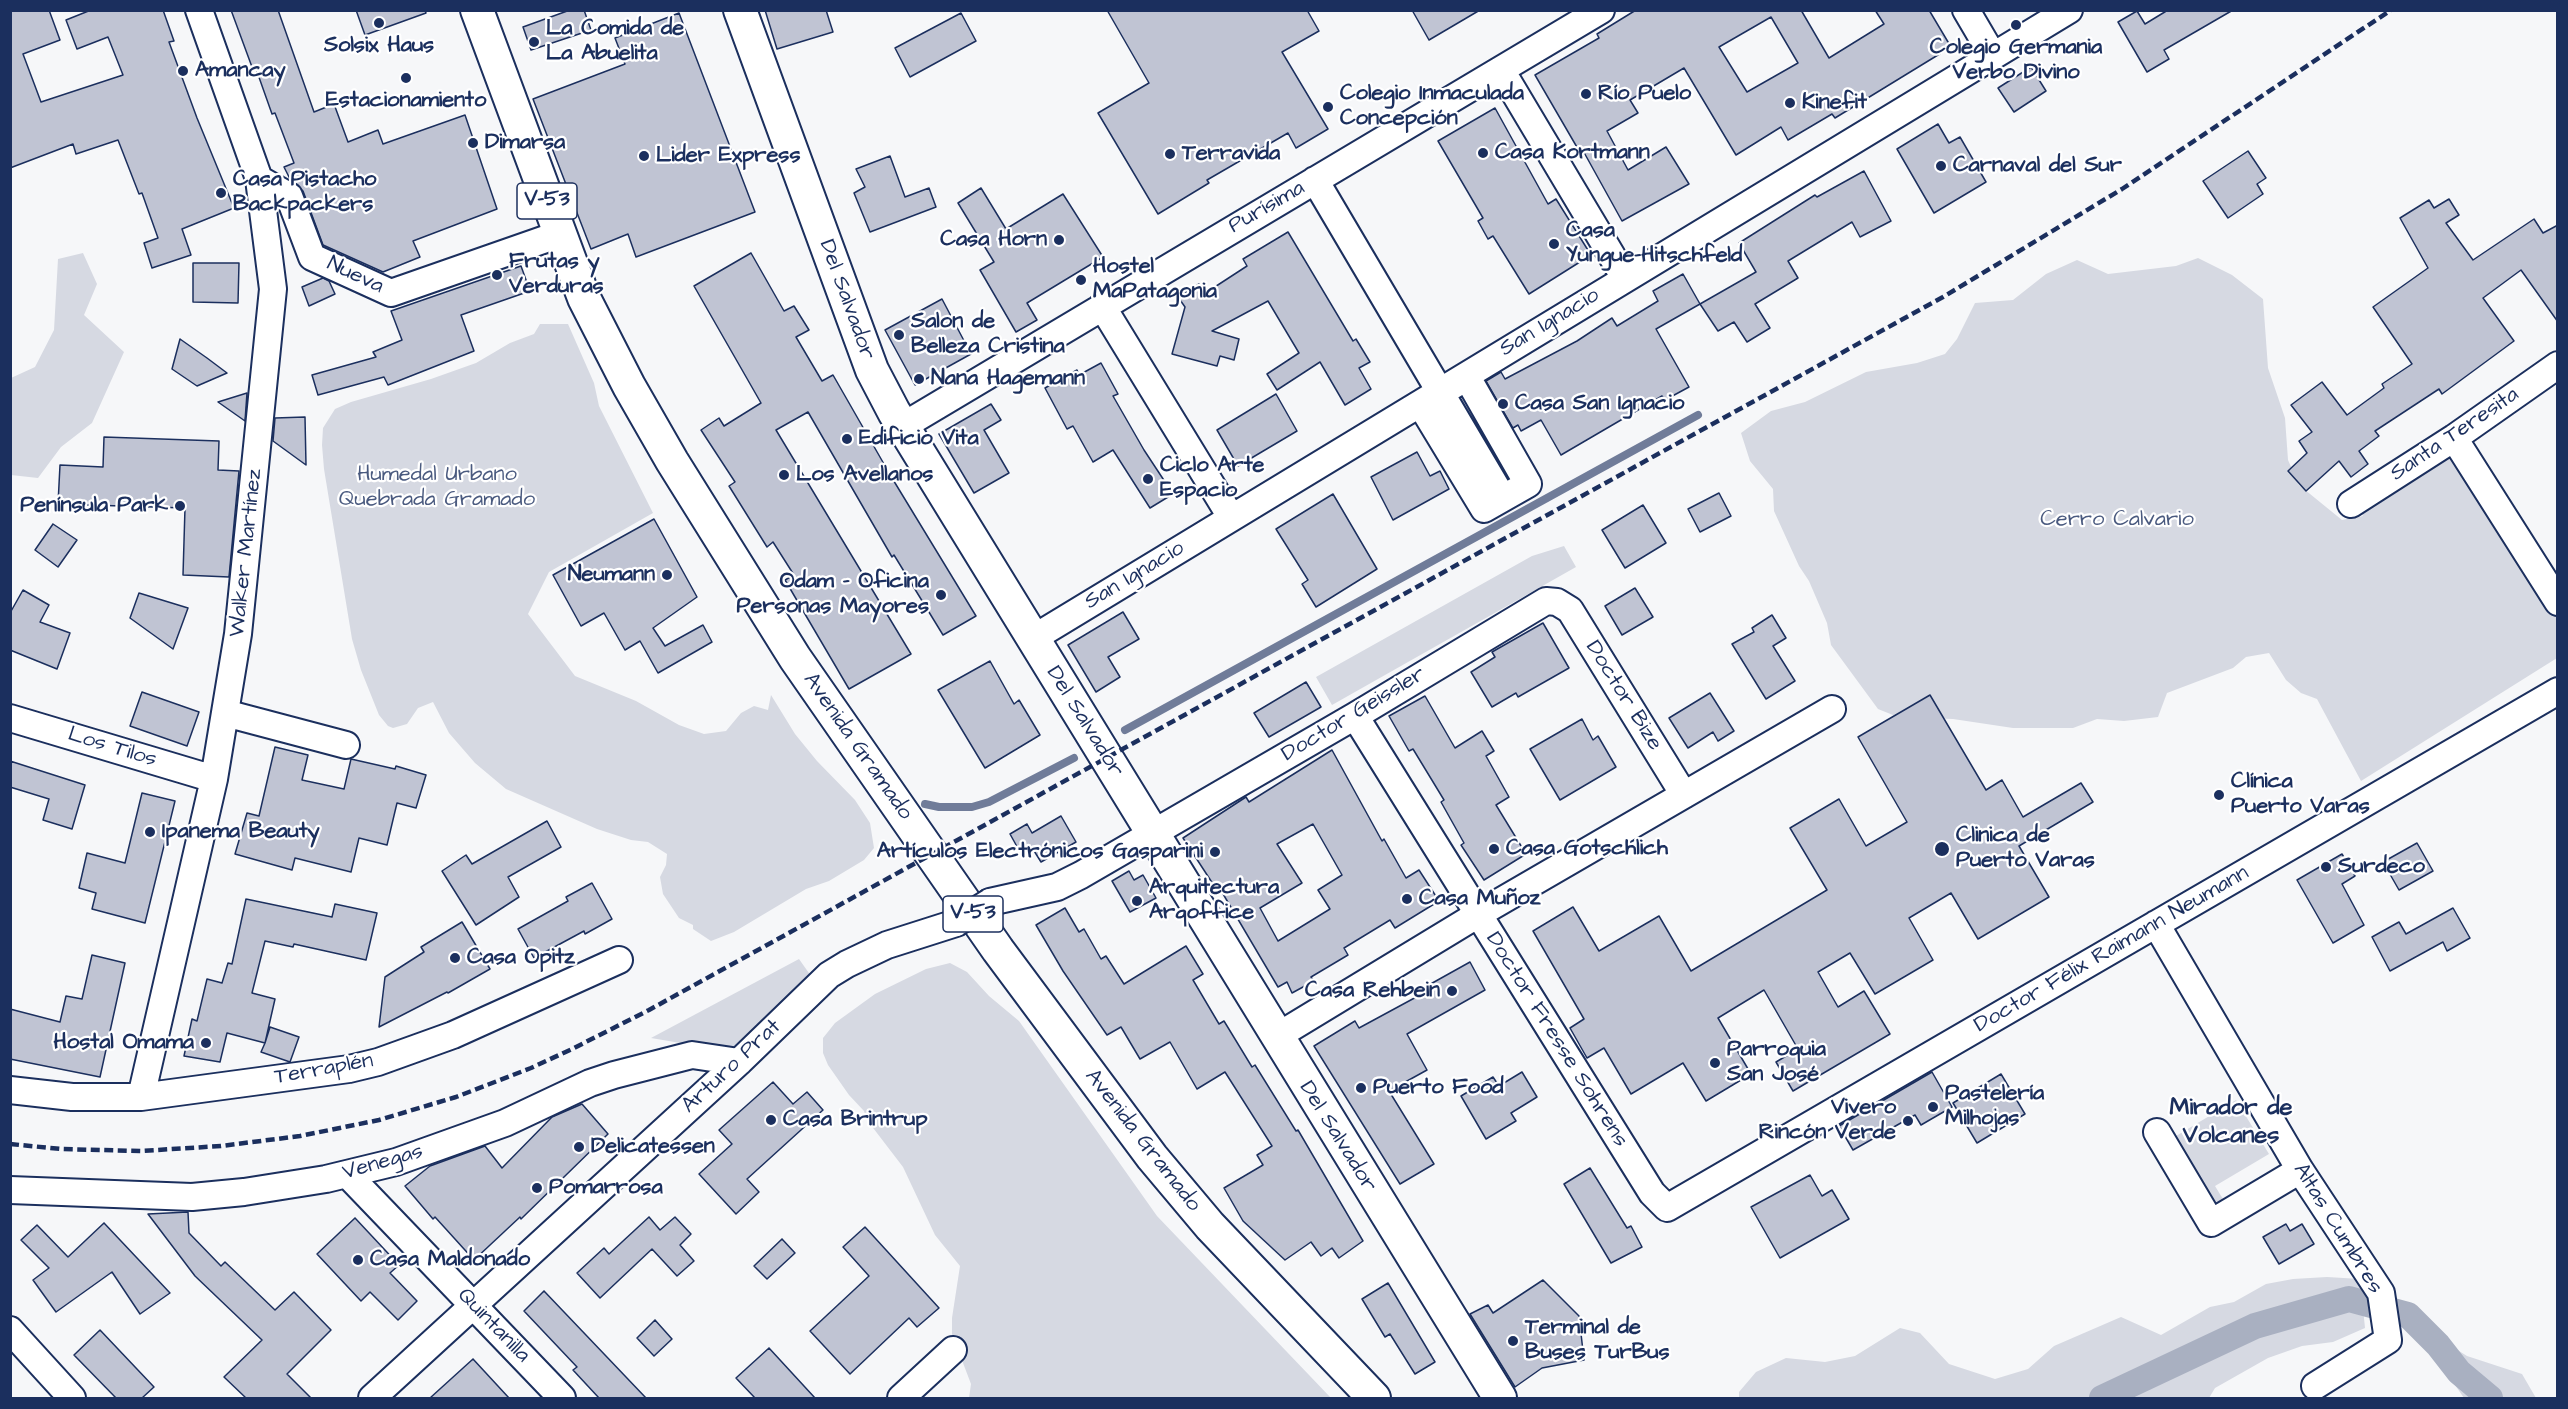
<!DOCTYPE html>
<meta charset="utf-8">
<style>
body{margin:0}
#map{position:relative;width:2568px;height:1409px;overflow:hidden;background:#f6f7f9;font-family:"Architects Daughter",sans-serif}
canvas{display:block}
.frame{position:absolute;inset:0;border:12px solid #1b2f5e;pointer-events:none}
</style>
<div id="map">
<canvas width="2568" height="1409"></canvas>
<div class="frame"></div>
</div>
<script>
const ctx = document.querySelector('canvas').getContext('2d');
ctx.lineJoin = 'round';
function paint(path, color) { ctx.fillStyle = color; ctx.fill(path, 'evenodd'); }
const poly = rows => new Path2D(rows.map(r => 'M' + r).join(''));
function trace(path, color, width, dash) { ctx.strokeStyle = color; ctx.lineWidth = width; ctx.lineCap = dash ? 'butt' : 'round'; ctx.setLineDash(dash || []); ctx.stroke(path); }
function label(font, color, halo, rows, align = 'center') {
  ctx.font = font + ' "Architects Daughter",sans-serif'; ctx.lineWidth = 4.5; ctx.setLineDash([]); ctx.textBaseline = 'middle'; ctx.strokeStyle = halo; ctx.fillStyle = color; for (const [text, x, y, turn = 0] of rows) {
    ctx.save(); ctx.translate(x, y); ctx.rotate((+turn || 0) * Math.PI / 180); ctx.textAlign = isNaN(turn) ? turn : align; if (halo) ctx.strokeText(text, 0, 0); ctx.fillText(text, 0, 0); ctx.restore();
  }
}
const green = poly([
 [83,253,97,284,84,315,124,352,92,423,61,447,38,478,11,475,11,378,35,367,54,330,58,259],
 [2198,258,2232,275,2263,299,2268,368,2285,418,2288,460,2299,485,2342,520,2363,516,2360,509,2452,450,2557,616,2557,658,2361,781,2317,699,2301,693,2286,680,2269,653,2246,657,2233,668,2167,693,2158,717,2124,721,2097,719,2073,728,2013,728,1953,719,1898,717,1878,709,1831,645,1827,623,1809,581,1799,566,1774,511,1773,489,1750,461,1741,433,1771,411,1805,402,1866,372,1917,363,1945,354,1957,339,1975,303,2013,300,2046,274,2077,260,2108,274,2176,266],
 [540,324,568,324,594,383,599,406,653,513,549,572,528,614,575,676,636,701,679,725,704,734,726,731,741,713,754,706,768,710,771,695,795,734,817,761,855,800,870,823,874,848,864,860,829,881,806,889,734,932,711,941,693,929,693,925,679,918,663,894,660,877,666,865,667,854,648,842,631,840,597,829,506,789,475,763,449,733,433,702,418,708,407,724,393,728,388,726,379,715,361,670,352,639,324,469,322,445,323,428,335,409,351,402,431,379,476,363,510,343,534,334],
 [1564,546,1576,567,1332,705,1316,677,1532,556],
 [799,959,811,976,733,1052,651,1038],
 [950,963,967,972,989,996,1019,1021,1157,1216,1331,1398,969,1398,971,1384,952,1334,952,1318,960,1266,935,1235,903,1167,867,1120,864,1111,849,1095,828,1065,823,1053,823,1038,835,1023,875,994,926,969],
 [2236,1100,2269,1154,2215,1186,2226,1204,2215,1211,2171,1139],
 [2327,1277,2360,1279,2365,1328,2333,1342,2302,1346,2268,1358,2215,1388,2209,1398,1739,1398,1739,1392,1756,1372,1786,1358,1825,1362,1855,1356,1900,1328,1920,1333,1949,1364,1995,1379,2028,1369,2054,1346,2121,1317,2161,1335,2210,1307,2234,1302,2266,1284,2293,1279],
 [2440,1339,2467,1356,2522,1374,2536,1398,2464,1398,2439,1362]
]);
const stream = poly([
 [1125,730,1698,415],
 [925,804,939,807,972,807,989,802,1074,758]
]);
const canal = poly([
 [2102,1398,2255,1326,2349,1299,2408,1315,2438,1345,2459,1372,2490,1398]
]);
const building = poly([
 [10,10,49,10,60,40,23,54,41,102,123,75,108,37,77,49,66,20,91,10,163,10,174,41,169,42,197,118,234,208,182,229,191,255,152,268,144,243,158,238,142,193,139,194,118,140,76,154,73,144,10,168,10,10],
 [231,10,278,10,314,112,334,104,348,142,378,130,383,144,465,115,497,209,413,241,420,257,383,272,323,245,303,191,290,179,284,167,294,163,275,113,272,114,255,66,252,67,231,10],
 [356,10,425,10,426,13,365,35,356,10],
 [570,10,584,10,591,30,531,50,523,27,570,10],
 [765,10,826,10,833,32,777,49,765,10],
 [1107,10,1307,10,1319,31,1282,52,1328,129,1296,148,1288,133,1207,180,1209,183,1158,214,1098,113,1149,83,1107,10],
 [1412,10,1480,10,1429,40,1412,10],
 [1636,10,1801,10,1829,58,1884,24,1875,10,1929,10,1951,47,1835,118,1832,114,1788,140,1781,127,1736,155,1684,68,1630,100,1638,113,1607,131,1628,170,1666,147,1689,184,1622,221,1581,147,1578,149,1535,75,1599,38,1597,34,1636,10],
 [1771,17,1798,63,1747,92,1719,47,1771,17],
 [2168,10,2233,10,2164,50,2169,59,2147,72,2118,22,2137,11,2145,24,2168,10],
 [679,13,755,212,636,257,628,234,591,249,533,99,625,64,615,38,679,13],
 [961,13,976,41,910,77,895,48,961,13],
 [2031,67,2046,91,2014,112,1998,88,2031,67],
 [1495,108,1548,204,1556,199,1591,255,1529,294,1493,236,1488,239,1478,221,1483,218,1438,141,1495,108],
 [1938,124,1949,143,1960,137,1986,182,1934,213,1897,149,1938,124],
 [2248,151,2266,178,2257,184,2263,194,2228,218,2203,181,2248,151],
 [890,156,905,197,929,188,936,207,870,232,854,193,865,187,856,169,890,156],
 [1864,171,1891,221,1860,237,1852,222,1788,261,1798,278,1755,304,1770,328,1747,342,1734,322,1718,331,1700,304,1756,272,1739,243,1815,195,1817,197,1864,171],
 [981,188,1006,229,1063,194,1103,257,1027,303,1037,320,1016,332,980,270,994,262,958,203,981,188],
 [2449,199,2459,215,2446,223,2473,260,2534,219,2543,233,2558,225,2558,322,2521,270,2483,298,2514,341,2442,394,2439,389,2375,431,2379,436,2359,451,2368,464,2351,477,2339,461,2306,491,2288,471,2307,453,2299,441,2312,432,2291,405,2322,382,2347,415,2384,388,2382,384,2412,364,2373,307,2428,268,2400,218,2429,200,2434,208,2449,199],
 [1288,232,1353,341,1356,339,1370,362,1359,368,1371,389,1345,405,1320,362,1277,390,1267,374,1299,353,1268,301,1212,331,1239,339,1234,360,1220,356,1217,366,1172,354,1185,307,1178,297,1199,284,1204,294,1247,266,1243,259,1288,232],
 [751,253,784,311,794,306,809,330,796,337,822,381,833,375,892,478,976,616,943,635,894,555,892,557,808,412,776,430,911,654,849,689,785,580,794,575,773,542,767,547,729,486,735,482,701,430,719,418,724,426,761,403,694,286,751,253],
 [193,263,239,263,238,303,193,302,193,263],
 [521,266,530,291,461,315,474,351,388,385,384,377,318,395,312,375,376,357,373,352,402,340,391,311,521,266],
 [1683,274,1700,304,1656,329,1689,387,1665,400,1662,396,1561,455,1541,420,1521,431,1518,425,1513,428,1486,381,1501,372,1505,379,1577,341,1612,318,1617,326,1658,301,1653,291,1683,274],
 [323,278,329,281,335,294,309,306,302,287,323,278],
 [942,299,971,354,915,385,885,330,942,299],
 [180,339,207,358,227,373,197,386,172,369,180,339],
 [1101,363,1118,394,1113,396,1144,450,1173,494,1150,508,1113,450,1093,462,1073,426,1067,429,1045,388,1077,370,1079,375,1101,363],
 [247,393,245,421,218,402,247,393],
 [1276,394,1297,431,1238,466,1217,430,1276,394],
 [991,404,1001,420,984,430,1009,473,974,493,939,434,991,404],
 [305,417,306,465,273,441,275,418,305,417],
 [104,437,219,441,218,470,239,471,229,577,183,575,185,508,58,504,60,465,103,467,104,437],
 [1417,452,1430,476,1440,471,1449,489,1393,520,1371,477,1417,452],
 [1719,493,1731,516,1700,532,1688,509,1719,493],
 [1333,494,1377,569,1316,607,1302,584,1308,580,1276,529,1333,494],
 [1643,505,1666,543,1625,568,1602,530,1643,505],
 [654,519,697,597,653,628,665,646,703,625,712,642,658,673,640,641,625,650,604,613,581,626,553,575,654,519],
 [53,524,77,540,58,567,35,550,53,524],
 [1635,588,1653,617,1622,635,1605,606,1635,588],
 [23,590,49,605,40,622,70,633,57,669,10,650,10,613,23,590],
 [139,593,188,608,173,649,130,618,139,593],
 [1123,612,1139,639,1108,657,1120,677,1096,692,1068,645,1123,612],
 [1772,615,1786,638,1773,646,1795,681,1766,699,1732,644,1754,632,1752,628,1772,615],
 [1543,623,1569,668,1518,697,1516,693,1492,707,1471,672,1495,657,1492,652,1543,623],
 [990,661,1014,704,1019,700,1040,735,985,768,938,690,990,661],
 [1306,682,1321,707,1269,737,1254,713,1306,682],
 [142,692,199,712,187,746,130,726,142,692],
 [1710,693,1734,731,1718,741,1713,732,1688,748,1669,718,1710,693],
 [1930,695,1986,790,2002,780,2023,817,2081,783,2093,802,2019,846,2049,897,1978,939,1951,893,1909,918,1933,960,1875,994,1850,953,1818,972,1838,1007,1864,991,1890,1034,1793,1091,1776,1062,1798,1049,1764,990,1718,1018,1751,1074,1706,1101,1683,1063,1631,1094,1604,1048,1587,1058,1570,1028,1584,1019,1533,931,1573,907,1599,951,1659,916,1691,971,1827,890,1790,828,1839,799,1866,846,1907,822,1858,737,1930,695],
 [1425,696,1455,748,1482,731,1494,751,1486,756,1509,797,1496,805,1526,854,1484,880,1461,845,1464,843,1441,802,1444,800,1413,749,1409,751,1389,716,1425,696],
 [1582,719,1593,740,1598,736,1616,767,1560,800,1530,749,1582,719],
 [275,747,308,755,302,780,344,789,351,759,395,769,396,766,426,775,416,808,397,803,387,845,359,838,351,872,295,858,292,870,235,854,247,813,259,816,275,747],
 [1332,750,1382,841,1384,839,1406,878,1419,870,1439,901,1395,928,1390,920,1344,948,1348,955,1311,977,1314,981,1292,993,1287,982,1278,987,1216,882,1213,884,1183,838,1246,797,1249,802,1332,750],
 [1313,824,1342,875,1318,890,1330,909,1278,941,1260,908,1302,883,1277,844,1313,824],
 [10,761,85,785,72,829,43,820,49,799,10,787,10,761],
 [142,793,175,801,145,923,92,909,96,893,79,888,87,853,125,863,142,793],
 [1061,816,1076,842,1041,862,1031,846,1020,852,1010,834,1027,824,1032,833,1061,816],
 [547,821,561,847,508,877,519,897,476,925,442,871,466,855,472,864,547,821],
 [2417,843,2433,871,2399,890,2383,862,2417,843],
 [2342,854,2355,876,2342,884,2364,925,2333,943,2297,880,2342,854],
 [1129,871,1134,880,1143,875,1156,898,1130,912,1112,881,1129,871],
 [592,883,612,919,585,934,584,931,534,958,518,929,568,901,566,897,592,883],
 [246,899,332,917,335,904,377,913,366,960,294,944,293,947,265,941,252,993,275,999,265,1043,270,1027,299,1037,290,1062,261,1052,265,1043,227,1033,220,1062,184,1056,192,1019,197,1021,207,979,222,983,228,963,232,964,246,899],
 [1065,908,1079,932,1084,929,1101,959,1106,956,1124,984,1186,946,1203,974,1193,980,1219,1024,1224,1021,1252,1067,1255,1065,1296,1131,1298,1130,1363,1241,1339,1258,1332,1248,1321,1256,1311,1242,1285,1260,1243,1221,1224,1188,1263,1165,1257,1155,1272,1146,1225,1072,1197,1089,1170,1042,1140,1059,1121,1027,1107,1035,1063,971,1036,925,1065,908],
 [2453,908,2470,938,2447,951,2443,942,2390,971,2372,937,2399,922,2406,934,2453,908],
 [462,922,490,969,448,993,447,992,379,1027,385,977,424,952,421,947,462,922],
 [92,955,125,963,100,1077,10,1059,10,1009,60,1022,66,996,82,999,92,955],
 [1470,962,1485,990,1407,1034,1427,1070,1389,1091,1434,1164,1400,1184,1314,1046,1355,1021,1359,1028,1420,995,1418,991,1470,962],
 [1522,1072,1537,1097,1511,1113,1516,1121,1486,1139,1461,1096,1493,1077,1499,1086,1522,1072],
 [1932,1072,1952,1107,1921,1125,1915,1115,1853,1150,1839,1126,1932,1072],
 [2001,1074,2025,1114,1977,1143,1953,1103,2001,1074],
 [773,1082,793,1104,807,1092,823,1110,747,1179,759,1192,736,1214,699,1174,732,1144,719,1130,773,1082],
 [582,1104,608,1134,521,1219,520,1217,474,1260,435,1217,433,1219,405,1186,430,1166,485,1146,502,1168,552,1117,582,1104],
 [1590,1168,1627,1228,1631,1226,1642,1247,1611,1263,1564,1184,1590,1168],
 [1810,1175,1822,1196,1832,1190,1849,1219,1780,1258,1751,1207,1810,1175],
 [188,1212,189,1233,221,1266,225,1262,275,1310,294,1292,331,1330,287,1374,311,1398,246,1398,224,1377,262,1340,195,1276,148,1214,188,1212],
 [649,1217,660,1230,675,1217,691,1234,680,1245,694,1261,677,1276,652,1249,600,1298,577,1273,604,1248,609,1254,649,1217],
 [355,1218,399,1265,390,1273,417,1301,398,1320,370,1292,361,1301,317,1254,355,1218],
 [104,1223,170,1293,140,1314,112,1272,56,1312,33,1280,49,1268,21,1240,37,1225,68,1257,104,1223],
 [2286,1224,2290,1231,2302,1224,2314,1244,2279,1264,2263,1237,2286,1224],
 [865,1227,939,1308,917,1327,909,1318,850,1374,810,1331,869,1276,843,1247,865,1227],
 [782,1239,795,1253,767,1279,754,1266,782,1239],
 [1543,1280,1579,1316,1584,1360,1542,1368,1515,1387,1470,1314,1488,1305,1493,1313,1543,1280],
 [1388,1283,1435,1362,1415,1374,1390,1334,1385,1337,1362,1299,1388,1283],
 [544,1291,646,1398,599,1398,573,1370,577,1367,524,1311,544,1291],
 [655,1320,672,1339,654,1356,637,1338,655,1320],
 [100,1330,154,1387,142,1398,116,1398,74,1355,100,1330],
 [769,1348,815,1398,755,1398,736,1378,769,1348],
 [473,1359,509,1398,430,1398,473,1359]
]);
const minor = poly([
 [1966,10,1993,56],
 [1501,70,1625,278],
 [259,179,289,196,312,257,391,293,560,234],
 [1315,180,1501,495],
 [1102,306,1231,517],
 [1467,377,1528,484,1484,509,1421,405,1467,377],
 [903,426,1601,10],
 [2454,438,2558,602],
 [2351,504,2454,438,2558,365],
 [1032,639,2069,10],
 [225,713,346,745],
 [1355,716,1652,1193,1667,1208,2558,691],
 [10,718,214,779],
 [990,902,1057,887,1081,875,1355,716,1546,601,1557,602,1570,610,1684,795],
 [2156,924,2300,1170,2381,1293,2388,1340,2315,1386],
 [1276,1037,1477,915,1832,709],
 [10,1090,72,1097,141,1097,349,1069,378,1062,453,1035,619,960],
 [141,1097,214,779,238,634,273,289,259,179,199,10],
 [2157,1132,2211,1223,2300,1170],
 [348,1175,562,1398],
 [10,1190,192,1197,244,1192,326,1179,396,1162,505,1123,590,1083,614,1075,692,1055,739,1062],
 [10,1330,72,1398],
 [372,1398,739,1062,829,975,847,964,887,945,956,923],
 [901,1398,953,1350]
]);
const major = poly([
 [477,10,584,298,629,386,672,461,795,658,998,950,1152,1157,1210,1226,1374,1398],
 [740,10,872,370,894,412,1500,1398]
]);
const rail = poly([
 [10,1144,61,1149,141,1151,221,1146,300,1136,379,1120,456,1097,531,1068,572,1049,649,1010,1943,297,2122,189,2391,10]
]);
const minorBridge = poly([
 [956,923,990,902]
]);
const markers = [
 [379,23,6,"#1b2f5e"],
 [2016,25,6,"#1b2f5e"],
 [534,42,6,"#1b2f5e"],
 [183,71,6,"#1b2f5e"],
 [406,78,6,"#1b2f5e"],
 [1586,94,6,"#1b2f5e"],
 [1790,103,6,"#1b2f5e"],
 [1328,107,6,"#1b2f5e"],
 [473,143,6,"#1b2f5e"],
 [1483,153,6,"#1b2f5e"],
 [1170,154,6,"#1b2f5e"],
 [644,156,6,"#1b2f5e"],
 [1941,166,6,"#1b2f5e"],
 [221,193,6,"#1b2f5e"],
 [1059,240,6,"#1b2f5e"],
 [1554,244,6,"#1b2f5e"],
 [497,275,6,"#1b2f5e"],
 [1081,280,6,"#1b2f5e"],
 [899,335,6,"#1b2f5e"],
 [919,379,6,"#1b2f5e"],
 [1503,404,6,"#1b2f5e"],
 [847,439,6,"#1b2f5e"],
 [784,475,6,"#1b2f5e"],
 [1148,479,6,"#1b2f5e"],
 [180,506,6,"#1b2f5e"],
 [667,575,6,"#1b2f5e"],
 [941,595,6,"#1b2f5e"],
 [2219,795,6,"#1b2f5e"],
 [150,832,6,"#1b2f5e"],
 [1494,849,6,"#1b2f5e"],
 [1942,849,8,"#1b2f5e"],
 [1215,852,6,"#1b2f5e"],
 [2326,867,6,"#1b2f5e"],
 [1407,899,6,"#1b2f5e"],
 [1137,901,6,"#1b2f5e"],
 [455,958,6,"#1b2f5e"],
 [1452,991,6,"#1b2f5e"],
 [206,1043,6,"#1b2f5e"],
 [1715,1063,6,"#1b2f5e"],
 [1361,1088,6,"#1b2f5e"],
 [1933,1107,6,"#1b2f5e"],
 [771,1120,6,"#1b2f5e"],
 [1908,1121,6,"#1b2f5e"],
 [579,1147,6,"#1b2f5e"],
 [537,1188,6,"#1b2f5e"],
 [358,1260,6,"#1b2f5e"],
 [1513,1341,6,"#1b2f5e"]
];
const shields = [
 [547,201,60],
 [973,914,60]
];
const shieldNames = [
 ["V-53",547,201],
 ["V-53",973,914]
];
const poiNames = [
 ["La Comida de",546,29],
 ["La Abuelita",546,54],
 ["Solsix Haus",379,46,"center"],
 ["Colegio Germania",2016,48,"center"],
 ["Verbo Divino",2016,73,"center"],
 ["Amancay",195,71],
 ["Colegio Inmaculada",1340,94],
 ["Concepción",1340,119],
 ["Río Puelo",1598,94],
 ["Estacionamiento",406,101,"center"],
 ["Kinefit",1802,103],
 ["Dimarsa",485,143],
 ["Casa Kortmann",1495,153],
 ["Terravida",1182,154],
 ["Lider Express",656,156],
 ["Carnaval del Sur",1953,166],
 ["Casa Pistacho",233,180],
 ["Backpackers",233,205],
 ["Casa",1566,231],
 ["Yungue-Hitschfeld",1566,256],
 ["Casa Horn",1047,240,"right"],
 ["Frutas y",509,262],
 ["Verduras",509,287],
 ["Hostel",1093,267],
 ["MaPatagonia",1093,292],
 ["Salon de",911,322],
 ["Belleza Cristina",911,347],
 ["Nana Hagemann",931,379],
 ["Casa San Ignacio",1515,404],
 ["Edificio Vita",859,439],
 ["Ciclo Arte",1160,466],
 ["Espacio",1160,491],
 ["Los Avellanos",796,475],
 ["Península Park",168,506,"right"],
 ["Neumann",655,575,"right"],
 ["Odam - Oficina",929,582,"right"],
 ["Personas Mayores",929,607,"right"],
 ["Clínica",2231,782],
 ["Puerto Varas",2231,807],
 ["Ipanema Beauty",162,832],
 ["Clinica de",1956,836],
 ["Puerto Varas",1956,861],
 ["Casa Gotschlich",1506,849],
 ["Artículos Electrónicos Gasparini",1203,852,"right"],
 ["Surdeco",2338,867],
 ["Arquitectura",1149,888],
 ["Arqoffice",1149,913],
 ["Casa Muñoz",1419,899],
 ["Casa Opitz",467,958],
 ["Casa Rehbein",1440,991,"right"],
 ["Hostal Omama",194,1043,"right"],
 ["Parroquia",1727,1050],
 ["San José",1727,1075],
 ["Puerto Food",1373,1088],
 ["Pastelería",1945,1094],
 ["Milhojas",1945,1119],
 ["Vivero",1896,1108,"right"],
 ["Rincón Verde",1896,1133,"right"],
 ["Casa Brintrup",783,1120],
 ["Delicatessen",591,1147],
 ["Pomarrosa",549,1188],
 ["Casa Maldonado",370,1260],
 ["Terminal de",1525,1328],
 ["Buses TurBus",1525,1353]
];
const streetNames = [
 ["Purísima",1267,208,-30],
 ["Nueva",355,276,25],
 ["Del Salvador",846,300,70],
 ["San Ignacio",1550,323,-31],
 ["Santa Teresita",2455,435,-34],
 ["Walker Martínez",247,553,-84],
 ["San Ignacio",1135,576,-31],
 ["Doctor Bize",1623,696,58],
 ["Doctor Geissler",1354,715,-31],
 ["Del Salvador",1084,722,58],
 ["Avenida Gramado",857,747,55],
 ["Los Tilos",112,748,17],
 ["Doctor Félix Raimann Neumann",2112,950,-30],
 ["Doctor Fresse Sohrens",1556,1040,58],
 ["Arturo Prat",732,1067,-43],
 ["Terraplén",324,1070,-10],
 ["Del Salvador",1337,1137,58],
 ["Avenida Gramado",1142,1141,52],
 ["Venegas",383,1163,-16],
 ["Altas Cumbres",2337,1229,58],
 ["Quintanilla",493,1326,46]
];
const parkNames = [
 ["Humedal Urbano",437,475],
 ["Quebrada Gramado",437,500],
 ["Cerro Calvario",2117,520]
];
const neighbourhoodNames = [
 ["Mirador de",2231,1109],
 ["Volcanes",2231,1137]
];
paint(green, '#d6d9e2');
trace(stream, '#707c99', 8);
trace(canal, '#a9b0c1', 26);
paint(building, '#c0c4d3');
trace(building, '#1b2f5e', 1.5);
trace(minor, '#1b2f5e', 30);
trace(major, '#1b2f5e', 36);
trace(minor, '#fff', 26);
trace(major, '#fff', 32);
trace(rail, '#1b2f5e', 4.5, [9, 4.5]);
trace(minorBridge, '#1b2f5e', 30, []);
trace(minorBridge, '#fff', 26);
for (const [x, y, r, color] of markers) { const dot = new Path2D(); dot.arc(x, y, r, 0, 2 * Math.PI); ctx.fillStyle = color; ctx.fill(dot); trace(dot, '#fff', 2); }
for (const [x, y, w] of shields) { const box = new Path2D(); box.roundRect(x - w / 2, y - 18, w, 36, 4.5); ctx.fillStyle = '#fff'; ctx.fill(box); trace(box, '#1b2f5e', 1.5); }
label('bold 21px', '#1b2f5e', null, shieldNames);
label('bold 22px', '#1b2f5e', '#fff', poiNames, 'left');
label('22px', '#1b2f5e', '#fff', streetNames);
label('22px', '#4a5a7f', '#fff', parkNames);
label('bold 24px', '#1b2f5e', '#fff', neighbourhoodNames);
</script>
